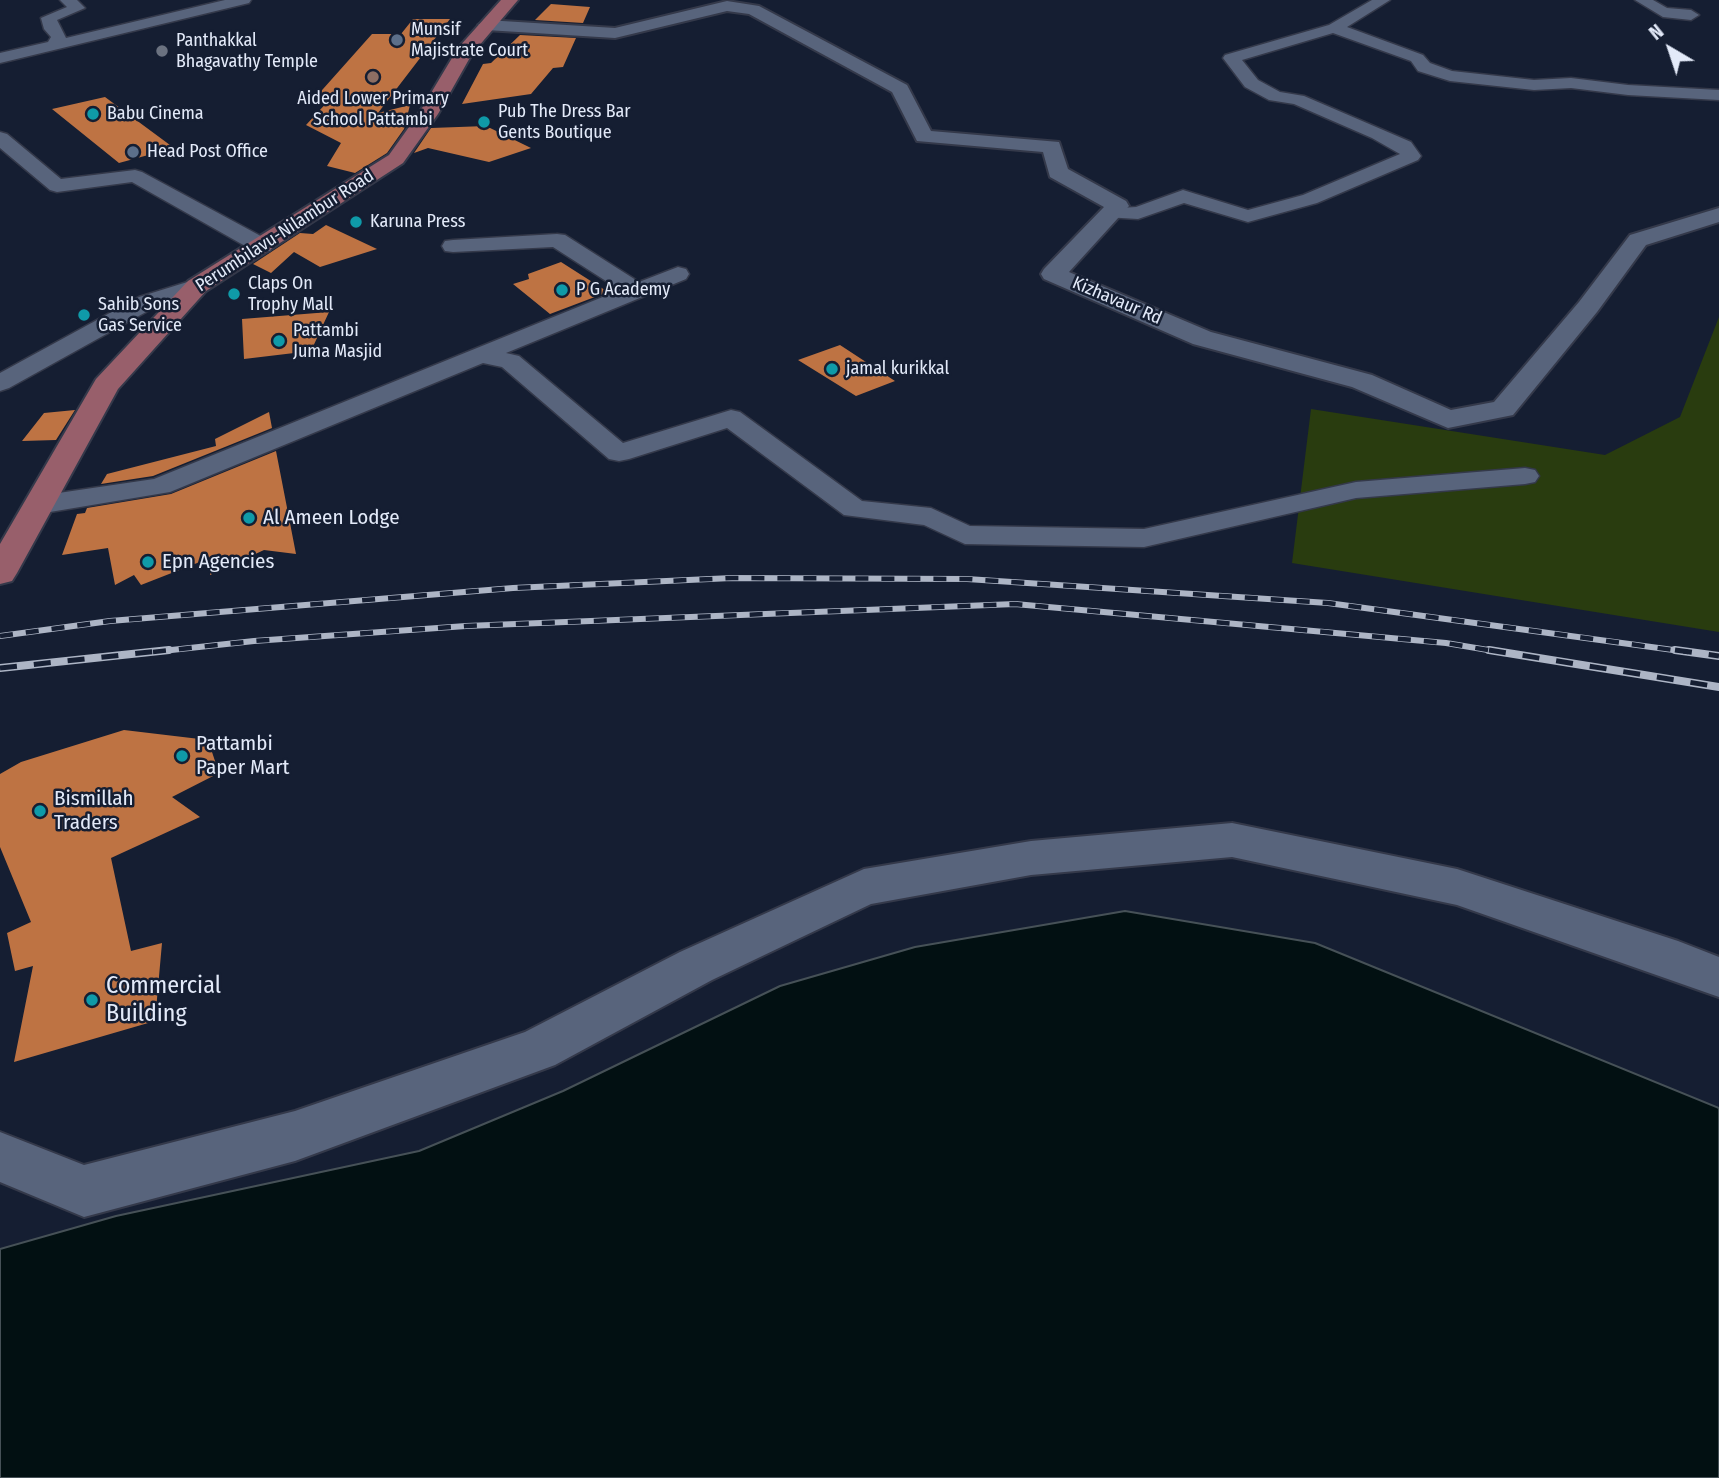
<!DOCTYPE html>
<style>
body{margin:0}
#map{position:relative;width:1719px;height:1478px;overflow:hidden;background:#151e32;font-family:"Fira Sans Condensed",sans-serif}
canvas{display:block}
.north{position:absolute;left:1635px;top:14px;width:70px;height:70px;-webkit-text-stroke:5px #151e32;paint-order:stroke;rotate:321deg;font-size:19px;font-weight:700;line-height:28px;text-align:center;color:#e3eaf9}
.north::after{content:'';display:block;margin:auto;width:24px;height:32px;background:#e3eaf9;clip-path:polygon(50% 0,100% 100%,50% 72%,0 100%)}
</style>
<div id="map">
<canvas width="1719" height="1478"></canvas>
<div class="north">N</div>
</div>
<script>
const ctx = document.querySelector('canvas').getContext('2d');
ctx.lineJoin = 'round';
function paint(path, color) { ctx.fillStyle = color; ctx.fill(path, 'evenodd'); }
const poly = rows => new Path2D(rows.map(r => 'M' + r).join(''));
function trace(path, color, width, dash) { ctx.strokeStyle = color; ctx.lineWidth = width; ctx.lineCap = dash ? 'butt' : 'round'; ctx.setLineDash(dash || []); ctx.stroke(path); }
function label(font, color, halo, rows, align = 'center') {
  ctx.font = font + ' "Fira Sans Condensed",sans-serif'; ctx.lineWidth = 5; ctx.setLineDash([]); ctx.textBaseline = 'middle'; ctx.strokeStyle = halo; ctx.fillStyle = color; for (const [text, x, y, turn = 0] of rows) {
    ctx.save(); ctx.translate(x, y); ctx.rotate((+turn || 0) * Math.PI / 180); ctx.textAlign = isNaN(turn) ? turn : align; if (halo) ctx.strokeText(text, 0, 0); ctx.fillText(text, 0, 0); ctx.restore();
  }
}
const green = poly([
 [1719,317,1719,632,1292,563,1311,409,1605,455,1680,417]
]);
const water = poly([
 [1125,911,1315,943,1719,1108,1719,1478,0,1478,0,1249,116,1216,419,1151,563,1091,780,986,915,947,1125,911]
]);
const building = poly([
 [551,4,590,7,583,23,535,20],
 [413,19,450,19,378,113,410,105,404,129,387,153,355,173,327,166,341,143,306,125,331,98,315,98,372,34,401,34],
 [520,35,576,38,563,67,553,68,531,94,462,104,483,64,491,63],
 [105,97,174,148,119,163,52,109],
 [486,126,531,148,489,162,428,148,414,153,431,128],
 [326,225,377,249,320,267,294,252,271,273,253,264,300,233,313,234],
 [561,262,608,292,550,314,513,284,529,279,528,274],
 [329,312,311,351,244,359,242,319],
 [840,345,895,381,856,396,798,360],
 [75,410,56,440,22,441,44,413],
 [269,412,272,428,153,476,101,484,107,474,216,446,215,439],
 [276,451,296,554,264,550,210,575,210,558,141,585,134,575,115,585,108,548,62,555,77,514,85,513,87,508,171,494],
 [124,730,208,740,219,773,172,797,200,817,111,858,131,951,162,943,155,1021,14,1062,33,966,15,971,7,933,31,922,0,847,0,774,21,762]
]);
const street = poly([
 [60,0,77,0,85,8,57,20,66,38,225,0,251,0,249,3,0,63,0,53,48,42,51,37,44,29,41,18,67,7,60,0],
 [1372,0,1390,0,1347,27,1423,55,1430,63,1452,71,1534,80,1571,78,1628,85,1719,90,1719,100,1628,95,1571,88,1534,90,1450,81,1418,71,1411,61,1333,33,1242,60,1258,80,1280,92,1304,96,1411,142,1421,156,1418,160,1317,203,1248,222,1184,203,1138,219,1105,217,1102,213,1105,209,1136,207,1183,190,1248,210,1303,195,1400,154,1372,138,1294,104,1269,100,1245,87,1223,58,1225,55,1329,25,1372,0],
 [1635,0,1653,0,1667,8,1691,10,1699,15,1691,20,1663,17,1635,0],
 [0,132,7,134,61,179,135,170,142,172,270,241,273,246,270,251,254,251,132,182,57,192,50,190,0,148,0,132],
 [557,234,565,235,639,282,678,267,686,269,689,274,686,279,506,353,519,356,623,443,731,410,740,412,862,501,931,508,970,526,1144,529,1356,482,1525,468,1535,470,1539,476,1535,482,1525,484,1356,498,1144,547,965,544,924,525,844,515,727,428,629,459,619,461,609,459,502,367,483,363,170,492,38,514,28,511,24,505,28,499,38,496,154,479,620,290,553,247,453,252,445,251,442,246,445,241,453,240,557,234],
 [197,279,205,281,208,286,205,291,155,307,9,388,0,391,0,373,139,297,197,279]
]);
const secondary = poly([
 [727,1,759,6,907,85,931,131,1059,142,1068,169,1126,201,1129,206,1069,272,1211,332,1372,375,1451,410,1494,402,1579,302,1630,235,1719,208,1719,222,1646,245,1597,312,1513,415,1448,428,1352,387,1193,344,1044,279,1041,274,1044,269,1104,207,1050,177,1043,152,917,141,892,92,749,14,727,11,615,38,486,30,478,25,486,20,615,28,727,1],
 [1232,823,1457,869,1678,941,1719,957,1719,997,1457,905,1232,857,1031,875,871,904,712,980,555,1065,295,1161,84,1217,0,1182,0,1132,84,1165,295,1111,525,1032,680,952,864,869,1031,841,1232,823]
]);
const primary = poly([
 [501,0,518,0,472,54,438,114,403,163,206,291,118,389,17,573,12,581,0,584,0,544,96,379,188,281,389,155,419,113,458,48,501,0]
]);
const railFar1 = poly([
 [0,636,110,621,513,588,732,578,967,579,1328,603,1688,652],
 [153,652,254,641,466,626,1015,604,1446,643,1500,652]
]);
const rail = poly([
 [1489,650,1719,687],
 [1675,650,1719,656],
 [0,668,169,650]
]);
const markers = [
 [397,40,7,"#5c6f8a"],
 [162,51,7,"#6b7280"],
 [373,77,7,"#8d6e63"],
 [93,114,7,"#0f9aa8"],
 [484,122,7,"#0f9aa8"],
 [133,152,7,"#5c6f8a"],
 [356,222,7,"#0f9aa8"],
 [562,290,7,"#0f9aa8"],
 [234,294,7,"#0f9aa8"],
 [84,315,7,"#0f9aa8"],
 [279,341,7,"#0f9aa8"],
 [832,369,7,"#0f9aa8"],
 [249,518,7,"#0f9aa8"],
 [148,562,7,"#0f9aa8"],
 [182,756,7,"#0f9aa8"],
 [40,811,7,"#0f9aa8"],
 [92,1000,7,"#0f9aa8"]
];
const farPoinames = [
 ["Munsif",411,30],
 ["Majistrate Court",411,51],
 ["Panthakkal",176,41],
 ["Bhagavathy Temple",176,62],
 ["Aided Lower Primary",373,99,"center"],
 ["School Pattambi",373,120,"center"],
 ["Pub The Dress Bar",498,112],
 ["Gents Boutique",498,133],
 ["Babu Cinema",107,114],
 ["Head Post Office",147,152],
 ["Karuna Press",370,222],
 ["Claps On",248,284],
 ["Trophy Mall",248,305],
 ["P G Academy",576,290],
 ["Sahib Sons",98,305],
 ["Gas Service",98,326],
 ["Pattambi",293,331],
 ["Juma Masjid",293,352],
 ["jamal kurikkal",846,369]
];
const farStreetnames = [
 ["Perumbilavu-Nilambur Road",285,231,-33],
 ["Kizhavaur Rd",1117,301,23]
];
const poiNames = [
 ["Al Ameen Lodge",263,518],
 ["Epn Agencies",162,562],
 ["Pattambi",196,744],
 ["Paper Mart",196,768],
 ["Bismillah",54,799],
 ["Traders",54,823]
];
const nearPoinames = [
 ["Commercial",106,986],
 ["Building",106,1014]
];
paint(green, '#293c0f');
paint(water, '#021012');
trace(water, '#465157', 2);
paint(building, '#be7343');
trace(street, '#34394a', 3);
trace(secondary, '#34394a', 4);
trace(primary, '#34394a', 4);
paint(street, '#58647c');
paint(secondary, '#58647c');
paint(primary, '#985f6b');
trace(railFar1, '#adb5c5', 6);
trace(rail, '#adb5c5', 8);
trace(railFar1, '#151e32', 4.5, [13]);
trace(rail, '#151e32', 5, [17]);
for (const [x, y, r, color] of markers) { const dot = new Path2D(); dot.arc(x, y, r, 0, 2 * Math.PI); ctx.fillStyle = color; ctx.fill(dot); trace(dot, '#151e32', 2.5); }
label('18px', '#e3eaf9', '#151e32', farPoinames, 'left');
label('18px', '#e3eaf9', '#151e32', farStreetnames);
label('21px', '#e3eaf9', '#151e32', poiNames, 'left');
label('24px', '#e3eaf9', '#151e32', nearPoinames, 'left');
</script>
